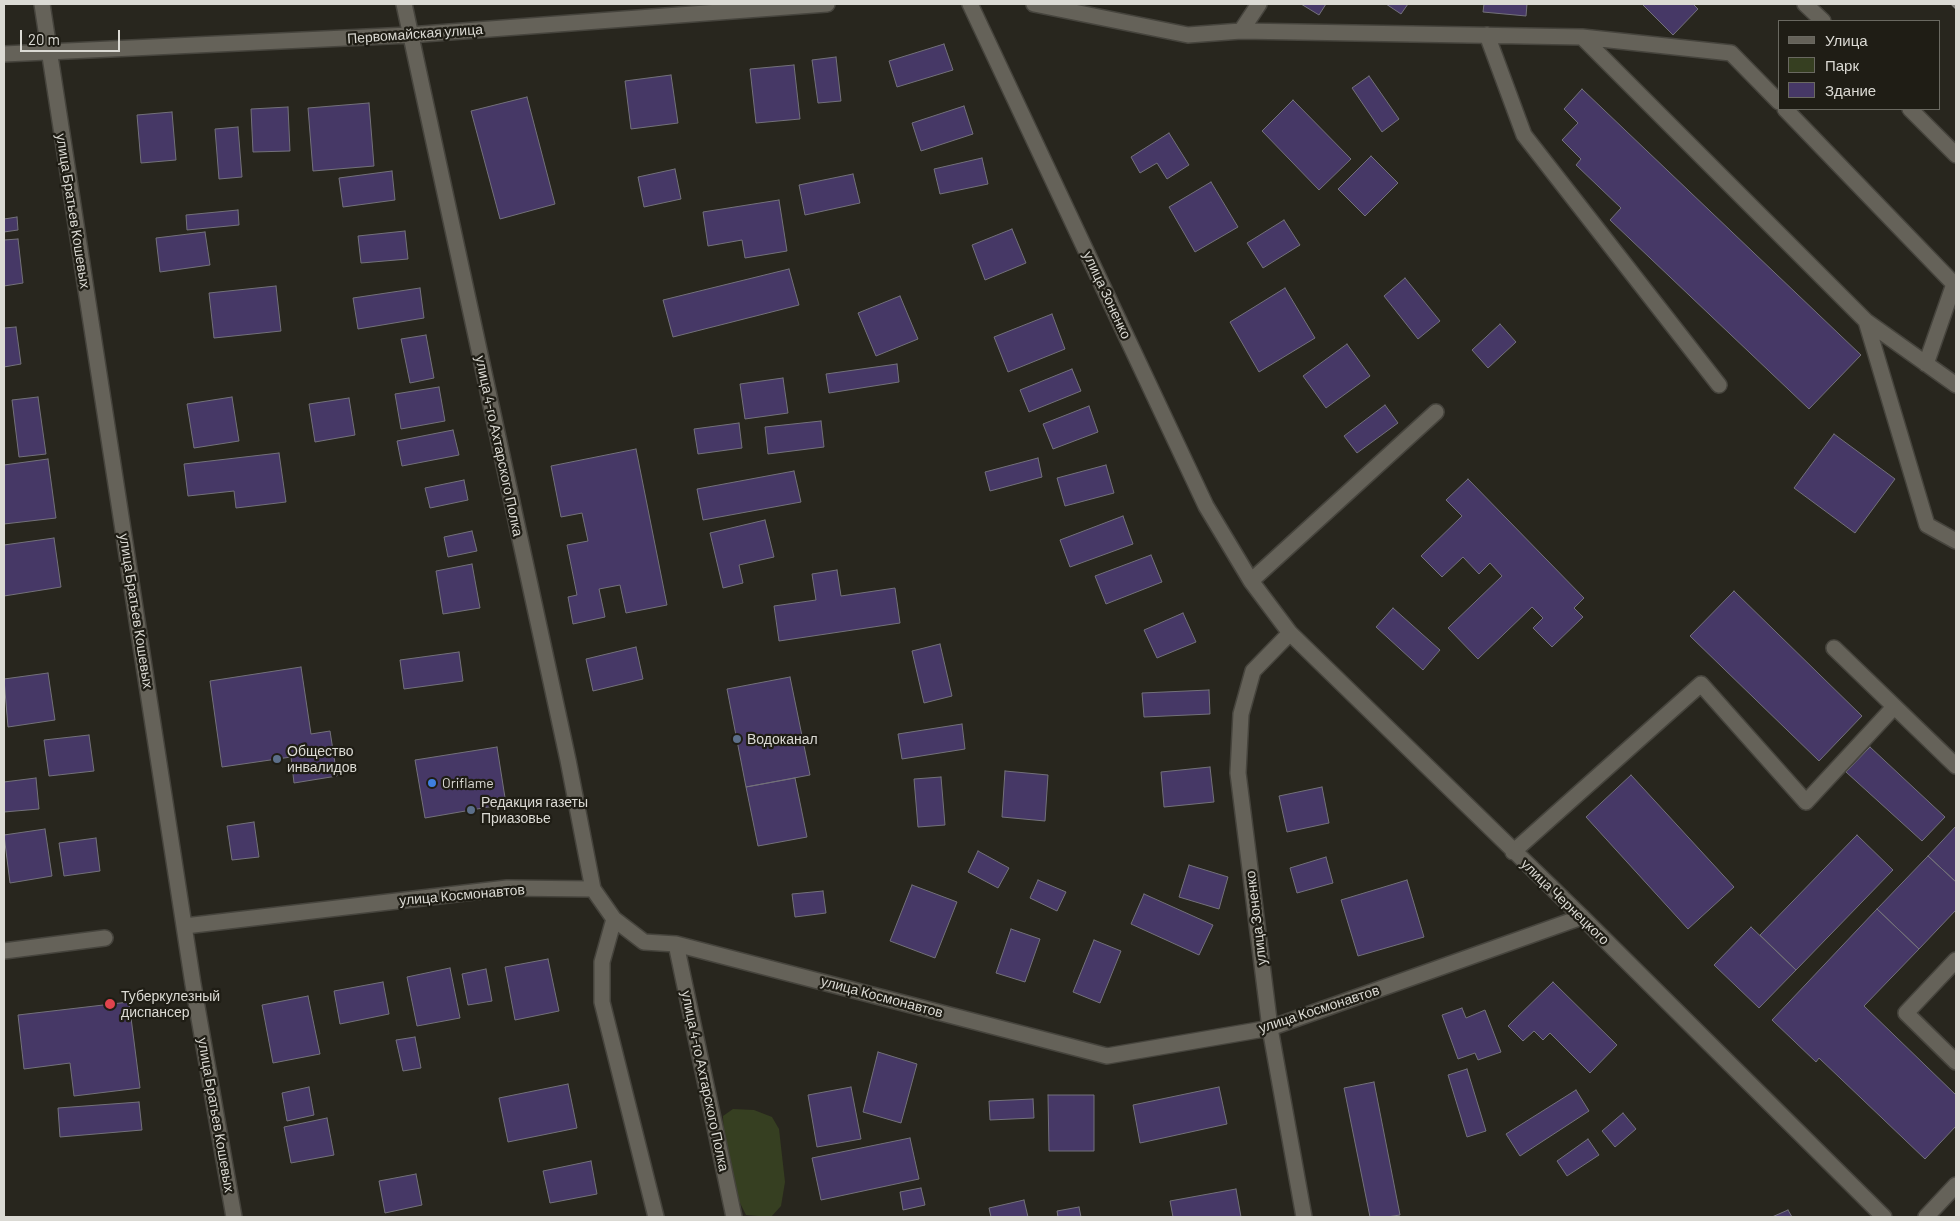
<!DOCTYPE html>
<meta charset="utf-8">
<style>
body{margin:0}
#map{position:relative;width:1960px;height:1221px;overflow:hidden;background:#28261e;font-family:Barlow,sans-serif}
canvas{display:block}
.frame{position:absolute;inset:0;border:5px solid #dbdad4;pointer-events:none}
.legend{position:absolute;left:1778px;top:20px;width:162px;height:90px;box-sizing:border-box;background:#1f1d15;border:1px solid #6a6961;margin:0;padding:6px 9px;list-style:none;font-size:15px;color:#dbdad4}
.legend li{display:flex;align-items:center;gap:10px;height:25px}
.legend b{width:25px;border:1px solid #6a6961}
.scale{position:absolute;left:20px;top:30px;width:100px;height:22px;box-sizing:border-box;border:2px solid #dbdad4;border-top:0;padding-left:6px;font-size:15px;line-height:18px;white-space:nowrap;color:#dbdad4;-webkit-text-stroke:4px #1f1d15;paint-order:stroke}
</style>
<div id="map">
<canvas width="1960" height="1221"></canvas>
<div class="frame"></div>
<ul class="legend">
<li><b style="height:6px;background:#656259"></b>Улица</li>
<li><b style="height:14px;background:#363f21"></b>Парк</li>
<li><b style="height:14px;background:#463866"></b>Здание</li>
</ul>
<div class="scale">20 m</div>
</div>
<script>
const ctx = document.querySelector('canvas').getContext('2d');
ctx.lineJoin = 'round';
function paint(path, color) { ctx.fillStyle = color; ctx.fill(path, 'evenodd'); }
const poly = rows => new Path2D(rows.map(r => 'M' + r).join(''));
function trace(path, color, width, dash) { ctx.strokeStyle = color; ctx.lineWidth = width; ctx.lineCap = dash ? 'butt' : 'round'; ctx.setLineDash(dash || []); ctx.stroke(path); }
function label(font, color, halo, rows, align = 'center') {
  ctx.font = font + ' Barlow,sans-serif'; ctx.lineWidth = 4.5; ctx.setLineDash([]); ctx.textBaseline = 'middle'; ctx.strokeStyle = halo; ctx.fillStyle = color; for (const [text, x, y, turn = 0] of rows) {
    ctx.save(); ctx.translate(x, y); ctx.rotate((+turn || 0) * Math.PI / 180); ctx.textAlign = isNaN(turn) ? turn : align; if (halo) ctx.strokeText(text, 0, 0); ctx.fillText(text, 0, 0); ctx.restore();
  }
}
const green = poly([
 [733,1109,754,1110,772,1117,779,1129,785,1182,781,1206,771,1217,746,1215,739,1201,724,1138,723,1116]
]);
const building = poly([
 [1301,4,1326,4,1319,15,1301,4],
 [1386,4,1408,4,1401,14,1386,4],
 [1484,4,1527,4,1526,16,1483,12,1484,4],
 [1642,4,1693,4,1698,9,1673,35,1642,4],
 [944,44,953,70,897,87,889,61,944,44],
 [836,57,841,101,818,103,812,60,836,57],
 [794,65,800,119,756,123,750,69,794,65],
 [671,75,678,123,631,129,625,81,671,75],
 [1369,76,1399,119,1382,132,1352,88,1369,76],
 [1582,89,1861,355,1809,409,1610,220,1621,208,1576,165,1581,159,1562,140,1578,123,1564,109,1582,89],
 [527,97,555,204,500,219,471,111,527,97],
 [1293,100,1351,159,1319,190,1262,131,1293,100],
 [369,103,374,166,313,171,308,108,369,103],
 [964,106,973,134,921,151,912,123,964,106],
 [288,107,290,151,253,152,251,109,288,107],
 [172,112,176,160,141,163,137,115,172,112],
 [238,127,242,177,219,179,215,129,238,127],
 [1169,133,1189,165,1167,179,1157,163,1140,173,1131,157,1169,133],
 [1371,156,1398,183,1365,216,1338,189,1371,156],
 [982,158,988,184,940,194,934,169,982,158],
 [675,169,681,199,644,207,638,177,675,169],
 [392,171,395,200,343,207,339,178,392,171],
 [853,174,860,203,805,215,799,185,853,174],
 [1211,182,1238,227,1195,252,1169,207,1211,182],
 [779,200,787,251,745,258,742,240,708,246,703,212,779,200],
 [238,210,239,225,187,230,186,215,238,210],
 [17,217,18,230,4,232,4,219,17,217],
 [1284,220,1300,245,1263,268,1247,243,1284,220],
 [1012,229,1026,263,985,280,972,245,1012,229],
 [405,231,408,259,361,263,358,236,405,231],
 [205,232,210,265,160,272,156,238,205,232],
 [18,239,23,283,4,286,4,240,18,239],
 [789,269,799,305,673,337,663,300,789,269],
 [1405,278,1440,321,1418,339,1384,296,1405,278],
 [276,286,281,331,214,338,209,293,276,286],
 [420,288,424,318,358,329,353,298,420,288],
 [1285,288,1315,338,1259,372,1230,322,1285,288],
 [900,296,918,339,876,356,858,313,900,296],
 [1052,314,1065,349,1008,372,994,337,1052,314],
 [1500,324,1516,342,1488,368,1472,350,1500,324],
 [16,327,21,364,4,367,4,328,16,327],
 [426,335,434,378,410,383,401,339,426,335],
 [1347,344,1370,376,1326,408,1303,376,1347,344],
 [897,364,899,382,829,393,826,374,897,364],
 [1072,369,1081,391,1029,412,1020,390,1072,369],
 [783,378,788,413,745,419,740,384,783,378],
 [439,387,445,421,401,429,395,394,439,387],
 [38,397,46,454,19,457,12,400,38,397],
 [232,397,239,441,194,448,187,404,232,397],
 [349,398,355,435,315,442,309,404,349,398],
 [1385,405,1398,423,1357,453,1344,436,1385,405],
 [1089,406,1098,432,1053,449,1043,424,1089,406],
 [821,421,824,447,768,454,765,427,821,421],
 [739,423,742,448,698,454,694,429,739,423],
 [453,430,459,455,402,466,397,441,453,430],
 [1834,434,1895,479,1855,533,1794,488,1834,434],
 [636,449,667,605,626,613,620,585,599,589,605,617,573,624,568,597,577,595,567,545,588,541,582,513,561,517,551,466,636,449],
 [279,453,286,502,236,508,234,491,188,496,184,464,279,453],
 [1038,458,1042,477,990,491,985,472,1038,458],
 [48,459,56,518,4,524,4,465,48,459],
 [1106,465,1114,493,1065,506,1057,478,1106,465],
 [794,471,801,502,703,520,697,489,794,471],
 [1468,479,1584,598,1574,608,1583,617,1552,647,1533,628,1543,618,1532,607,1478,659,1448,628,1502,576,1490,563,1479,574,1463,557,1442,577,1421,556,1462,516,1446,500,1468,479],
 [464,480,468,500,430,508,425,488,464,480],
 [1123,516,1133,544,1070,567,1060,540,1123,516],
 [765,520,774,557,739,565,743,583,723,588,710,533,765,520],
 [472,531,477,551,448,557,444,537,472,531],
 [54,538,61,587,4,596,4,545,54,538],
 [1151,555,1162,582,1106,604,1095,576,1151,555],
 [472,564,480,608,443,614,436,571,472,564],
 [837,570,841,596,895,588,900,623,779,641,774,606,816,600,812,574,837,570],
 [1734,591,1862,716,1819,761,1690,636,1734,591],
 [1393,608,1440,650,1423,670,1376,627,1393,608],
 [1183,613,1196,642,1157,658,1144,630,1183,613],
 [940,644,952,696,924,703,912,651,940,644],
 [636,647,643,679,593,691,586,659,636,647],
 [459,652,463,681,404,689,400,660,459,652],
 [301,667,311,734,330,731,337,776,294,783,291,757,222,767,210,681,301,667],
 [48,673,55,720,8,727,4,679,48,673],
 [790,677,810,775,746,787,727,689,790,677],
 [1209,690,1210,714,1144,717,1142,693,1209,690],
 [962,724,965,749,902,759,898,734,962,724],
 [89,735,94,771,49,776,44,740,89,735],
 [497,747,506,804,425,818,415,760,497,747],
 [1870,747,1945,817,1922,841,1846,772,1870,747],
 [1210,767,1214,802,1164,807,1161,772,1210,767],
 [1005,771,1048,775,1045,821,1002,817,1005,771],
 [1631,775,1734,887,1688,929,1586,817,1631,775],
 [941,777,945,825,918,827,914,779,941,777],
 [36,778,39,809,4,812,4,782,36,778],
 [795,778,807,837,758,846,746,787,795,778],
 [1322,787,1329,823,1287,832,1279,796,1322,787],
 [254,822,259,857,232,860,227,826,254,822],
 [1956,826,1956,882,1928,856,1956,826],
 [45,829,52,876,10,883,4,835,45,829],
 [1857,835,1893,870,1796,970,1760,935,1857,835],
 [96,838,100,871,64,876,59,843,96,838],
 [978,851,1009,868,998,888,968,872,978,851],
 [1928,856,1956,882,1956,910,1919,949,1877,909,1928,856],
 [1326,857,1333,883,1297,893,1290,868,1326,857],
 [1189,865,1228,877,1219,909,1179,897,1189,865],
 [1038,880,1066,892,1057,911,1030,898,1038,880],
 [1407,880,1424,937,1358,956,1341,900,1407,880],
 [912,885,957,902,935,958,890,941,912,885],
 [823,891,826,913,795,917,792,894,823,891],
 [1144,894,1213,925,1199,955,1131,924,1144,894],
 [1877,909,1919,949,1864,1006,1956,1095,1956,1126,1925,1159,1819,1058,1816,1062,1772,1020,1877,909],
 [1751,927,1796,970,1759,1008,1714,965,1751,927],
 [1011,929,1040,939,1025,982,996,973,1011,929],
 [1094,940,1121,951,1100,1003,1073,992,1094,940],
 [548,959,559,1011,515,1020,505,967,548,959],
 [450,968,460,1018,417,1026,407,977,450,968],
 [486,969,492,1001,468,1005,462,974,486,969],
 [383,982,389,1014,340,1024,334,991,383,982],
 [1553,982,1617,1045,1590,1073,1550,1033,1543,1040,1534,1031,1523,1041,1508,1026,1553,982],
 [308,996,320,1054,273,1063,262,1005,308,996],
 [129,1002,140,1088,74,1096,70,1063,24,1069,18,1015,129,1002],
 [1462,1008,1466,1018,1485,1010,1501,1052,1478,1060,1475,1053,1458,1059,1442,1015,1462,1008],
 [415,1037,421,1068,403,1071,396,1040,415,1037],
 [878,1052,917,1064,901,1123,863,1112,878,1052],
 [1467,1069,1486,1131,1467,1137,1448,1075,1467,1069],
 [1374,1082,1400,1215,1387,1217,1370,1217,1344,1088,1374,1082],
 [568,1084,577,1128,508,1142,499,1098,568,1084],
 [309,1087,314,1115,287,1121,282,1093,309,1087],
 [851,1087,861,1139,817,1147,808,1095,851,1087],
 [1219,1087,1227,1124,1140,1143,1133,1105,1219,1087],
 [1576,1090,1589,1111,1520,1156,1506,1134,1576,1090],
 [1048,1095,1094,1095,1094,1151,1049,1151,1048,1095],
 [1033,1099,1034,1118,990,1120,989,1101,1033,1099],
 [139,1102,142,1130,60,1137,58,1108,139,1102],
 [1623,1113,1636,1129,1615,1147,1602,1131,1623,1113],
 [327,1118,334,1155,291,1163,284,1127,327,1118],
 [910,1138,919,1179,821,1200,812,1158,910,1138],
 [1588,1139,1599,1155,1567,1176,1557,1161,1588,1139],
 [591,1161,597,1194,550,1203,543,1171,591,1161],
 [416,1174,422,1205,385,1213,379,1181,416,1174],
 [921,1188,925,1205,903,1210,900,1192,921,1188],
 [1236,1189,1241,1217,1173,1217,1170,1201,1236,1189],
 [1024,1200,1028,1217,991,1217,989,1208,1024,1200],
 [1079,1207,1081,1217,1058,1217,1057,1211,1079,1207],
 [1788,1210,1792,1217,1772,1217,1788,1210]
]);
const minor = poly([
 [42,4,193,984,234,1217],
 [404,4,568,760,593,889],
 [970,4,1206,506,1251,581,1290,633,1582,917,1884,1217],
 [1034,4,1188,35,1241,31,1259,4],
 [1805,4,1823,21],
 [1241,31,1582,37,1731,53,1779,102],
 [1487,35,1524,135,1719,385],
 [1582,37,1866,321,1927,525,1956,541],
 [4,54,409,35,827,4],
 [1785,109,1954,284,1926,364],
 [1910,109,1956,155],
 [1866,321,1956,385],
 [1251,581,1436,412],
 [1290,633,1253,671,1241,714,1238,773,1270,1028,1304,1217],
 [1834,648,1956,766],
 [1513,852,1701,684,1806,802,1894,707],
 [614,919,602,962,602,1002,656,1217],
 [185,926,507,888,593,889,614,919,644,942,676,944,1107,1056,1270,1028,1582,917],
 [676,944,734,1217],
 [4,951,105,938],
 [1956,960,1906,1013,1956,1062],
 [1926,1217,1956,1185]
]);
const rail = poly([
 [1953,4,1956,7]
]);
const markers = [
 [737,739,5,"#5c6f8a"],
 [277,759,5,"#5c6f8a"],
 [432,783,5,"#3f7fe0"],
 [471,810,5,"#5c6f8a"],
 [110,1004,6,"#e0444e"]
];
const streetNames = [
 ["Первомайская улица",415,34,-4],
 ["улица Братьев Кошевых",73,211,81],
 ["улица Зоненко",1107,295,65],
 ["улица 4-го Ахтарского Полка",499,446,78],
 ["улица Братьев Кошевых",136,611,81],
 ["улица Космонавтов",462,895,-5],
 ["улица Чернецкого",1565,902,44],
 ["улица Зоненко",1256,918,-97],
 ["улица Космонавтов",882,997,15],
 ["улица Космонавтов",1319,1009,-18],
 ["улица 4-го Ахтарского Полка",705,1081,78],
 ["улица Братьев Кошевых",216,1115,80]
];
const poiNames = [
 ["Водоканал",747,739],
 ["Общество",287,751],
 ["инвалидов",287,767],
 ["Oriflame",442,783],
 ["Редакция газеты",481,802],
 ["Приазовье",481,818],
 ["Туберкулезный",121,996],
 ["диспансер",121,1012]
];
paint(green, '#363f21');
paint(building, '#463866');
trace(building, '#73717a', 1);
trace(minor, '#46443d', 18);
trace(minor, '#656259', 15);
trace(rail, '#85847d', 4);
for (const [x, y, r, color] of markers) { const dot = new Path2D(); dot.arc(x, y, r, 0, 2 * Math.PI); ctx.fillStyle = color; ctx.fill(dot); trace(dot, '#1f1d15', 2); }
label('14px', '#dbdad4', '#1f1d15', streetNames);
label('14px', '#dbdad4', '#1f1d15', poiNames, 'left');
</script>
